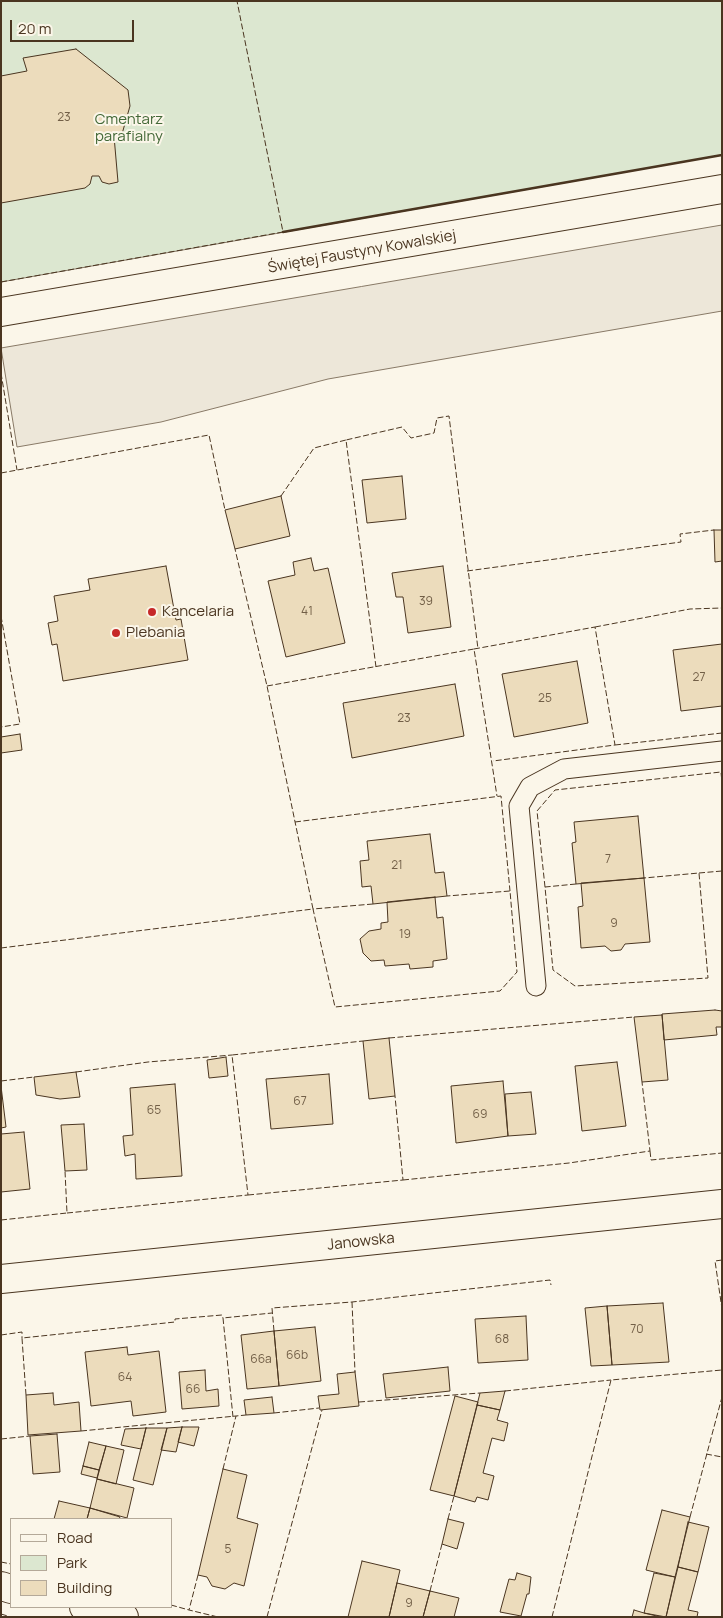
<!DOCTYPE html>
<meta charset="utf-8">
<style>
body{margin:0}
#map{position:relative;width:723px;height:1618px;overflow:hidden;background:#fbf6e9;font-family:Manrope,sans-serif}
canvas{display:block}
.frame{position:absolute;inset:0;border:2px solid #4a3520;pointer-events:none}
.legend{position:absolute;left:10px;top:1518px;width:162px;height:90px;box-sizing:border-box;background:#fbf6e9;border:1px solid #b4a999;margin:0;padding:6px 9px;list-style:none;font-size:15px;color:#4a3520}
.legend li{display:flex;align-items:center;gap:10px;height:25px}
.legend b{width:25px;border:1px solid #b4a999}
.scale{position:absolute;left:10px;top:20px;width:124px;height:22px;box-sizing:border-box;border:2px solid #4a3520;border-top:0;padding-left:6px;font-size:15px;line-height:18px;white-space:nowrap;color:#4a3520;-webkit-text-stroke:4px #fbf6e9;paint-order:stroke}
</style>
<div id="map">
<canvas width="723" height="1618"></canvas>
<div class="frame"></div>
<ul class="legend">
<li><b style="height:6px;background:#fbf6e9"></b>Road</li>
<li><b style="height:14px;background:#dce7d0"></b>Park</li>
<li><b style="height:14px;background:#ecdcbc"></b>Building</li>
</ul>
<div class="scale">20 m</div>
</div>
<script>
const ctx = document.querySelector('canvas').getContext('2d');
ctx.lineJoin = 'round';
function paint(path, color) { ctx.fillStyle = color; ctx.fill(path, 'evenodd'); }
const poly = rows => new Path2D(rows.map(r => 'M' + r).join(''));
function trace(path, color, width, dash) { ctx.strokeStyle = color; ctx.lineWidth = width; ctx.lineCap = dash ? 'butt' : 'round'; ctx.setLineDash(dash || []); ctx.stroke(path); }
function label(font, color, halo, rows, align = 'center') {
  ctx.font = font + ' Manrope,sans-serif'; ctx.lineWidth = 4; ctx.setLineDash([]); ctx.textBaseline = 'middle'; ctx.strokeStyle = halo; ctx.fillStyle = color; for (const [text, x, y, turn = 0] of rows) {
    ctx.save(); ctx.translate(x, y); ctx.rotate((+turn || 0) * Math.PI / 180); ctx.textAlign = isNaN(turn) ? turn : align; if (halo) ctx.strokeText(text, 0, 0); ctx.fillText(text, 0, 0); ctx.restore();
  }
}
const green = poly([
 [1,1,722,1,722,155,1,282,1,1]
]);
const parking = poly([
 [722,225,722,311,328,379,161,422,17,447,1,348,722,225]
]);
const building = poly([
 [76,49,128,90,130,106,122,134,114,136,118,182,109,184,102,182,99,176,92,176,90,184,85,188,1,203,1,76,27,71,23,58,76,49],
 [402,476,406,519,367,523,362,480,402,476],
 [281,496,290,536,235,549,225,510,281,496],
 [714,530,722,530,722,561,715,562,714,530],
 [311,558,314,571,328,568,345,643,286,657,268,581,295,575,293,562,311,558],
 [166,566,176,620,181,619,188,660,63,681,57,644,52,645,48,623,58,621,54,596,90,590,88,579,166,566],
 [443,566,451,627,408,633,403,597,396,597,392,573,443,566],
 [722,644,722,706,681,711,673,650,722,644],
 [577,661,588,723,514,737,502,674,577,661],
 [455,684,464,736,352,758,343,703,455,684],
 [20,734,22,750,1,753,1,737,20,734],
 [638,816,644,878,576,884,572,843,576,842,574,822,638,816],
 [430,834,435,873,444,872,447,896,373,904,371,886,362,887,360,861,369,860,367,841,430,834],
 [644,878,650,942,625,944,621,950,611,951,605,946,581,948,578,907,583,906,581,883,644,878],
 [435,897,437,918,443,917,447,959,433,961,433,967,410,969,409,964,385,966,384,960,371,961,363,953,360,939,369,931,381,929,381,923,388,922,387,902,435,897],
 [715,1010,722,1011,722,1027,716,1027,717,1035,664,1040,662,1014,715,1010],
 [662,1015,668,1080,642,1082,634,1017,662,1015],
 [389,1038,395,1096,369,1099,363,1041,389,1038],
 [226,1057,228,1076,209,1078,207,1060,226,1057],
 [617,1062,626,1126,582,1131,575,1066,617,1062],
 [76,1072,80,1097,60,1099,36,1095,34,1077,76,1072],
 [329,1074,333,1124,271,1129,266,1079,329,1074],
 [503,1081,508,1136,456,1143,451,1086,503,1081],
 [175,1084,182,1176,136,1179,135,1154,125,1156,123,1136,133,1135,130,1088,175,1084],
 [1,1086,6,1127,1,1128,1,1086],
 [531,1092,536,1134,508,1136,505,1094,531,1092],
 [84,1124,87,1170,65,1171,61,1125,84,1124],
 [24,1132,30,1189,1,1192,1,1134,24,1132],
 [663,1303,669,1362,612,1365,607,1306,663,1303],
 [607,1306,612,1365,591,1366,585,1308,607,1306],
 [526,1316,528,1360,478,1363,475,1319,526,1316],
 [315,1327,321,1381,279,1386,274,1331,315,1327],
 [274,1331,279,1386,247,1389,241,1335,274,1331],
 [127,1347,128,1355,159,1351,166,1412,133,1416,131,1401,91,1406,85,1352,127,1347],
 [448,1367,450,1391,386,1398,383,1374,448,1367],
 [205,1370,206,1391,218,1389,219,1406,182,1409,179,1372,205,1370],
 [355,1372,359,1406,320,1410,318,1396,339,1394,337,1374,355,1372],
 [505,1391,500,1410,477,1405,480,1393,505,1391],
 [53,1393,54,1405,79,1402,81,1431,28,1435,26,1395,53,1393],
 [455,1396,478,1402,454,1496,430,1490,455,1396],
 [272,1397,274,1413,246,1415,244,1400,272,1397],
 [477,1405,500,1410,497,1420,508,1423,504,1441,492,1438,483,1473,494,1476,488,1500,477,1497,475,1502,454,1496,477,1405],
 [182,1427,199,1427,194,1446,178,1442,182,1427],
 [182,1427,176,1452,161,1450,167,1428,182,1427],
 [146,1428,167,1428,153,1485,133,1480,146,1428],
 [146,1428,141,1449,121,1445,125,1429,146,1428],
 [57,1434,60,1472,33,1474,30,1436,57,1434],
 [89,1442,106,1446,99,1470,83,1466,89,1442],
 [106,1446,124,1450,116,1484,97,1479,106,1446],
 [83,1466,99,1470,97,1478,81,1474,83,1466],
 [223,1469,247,1475,237,1518,258,1524,244,1586,234,1583,225,1589,212,1586,207,1577,198,1575,223,1469],
 [97,1479,134,1488,127,1518,90,1508,97,1479],
 [59,1501,90,1508,87,1519,54,1519,59,1501],
 [90,1508,120,1517,119,1519,87,1519,90,1508],
 [662,1510,690,1517,675,1577,646,1570,662,1510],
 [448,1519,464,1523,457,1549,442,1544,448,1519],
 [688,1522,709,1527,698,1572,678,1567,688,1522],
 [362,1561,400,1570,389,1617,348,1617,362,1561],
 [678,1567,698,1572,688,1610,698,1612,697,1617,666,1617,678,1567],
 [517,1573,531,1577,529,1594,527,1594,521,1616,500,1612,509,1579,515,1580,517,1573],
 [654,1573,675,1577,666,1617,644,1613,654,1573],
 [397,1583,430,1591,423,1617,389,1617,397,1583],
 [430,1591,459,1598,454,1617,423,1617,430,1591],
 [634,1610,644,1613,661,1617,632,1617,634,1610]
]);
const service = poly([
 [536,986,519,806,530,787,564,769,722,751]
]);
const minor = poly([
 [1,312,722,189],
 [1,1586,11,1589],
 [84,1607,124,1617]
]);
const secondary = poly([
 [1,1279,722,1204]
]);
const fence = poly([
 [1,282,283,232,237,1],
 [1,373,17,470],
 [1,473,209,435,225,510],
 [281,496,314,448,346,440],
 [467,571,681,542,680,534,714,530],
 [1,616,20,724,1,727],
 [595,627,690,609,722,608],
 [474,649,595,627,615,745,493,761],
 [376,667,346,440,402,427,411,438,434,433,437,418,449,416,478,649],
 [267,686,474,649,497,796],
 [615,745,722,733],
 [295,822,501,796,510,891],
 [699,873,722,871],
 [576,884,545,887,553,970,575,986,708,978,699,873,644,878],
 [545,887,537,811,555,790,721,772,722,783],
 [373,904,313,909,335,1007,500,991,517,972,510,891,447,896],
 [1,948,313,909,267,686,235,549],
 [389,1038,634,1017],
 [76,1072,148,1062,232,1055],
 [1,1081,34,1077],
 [650,1151,651,1160,722,1153],
 [403,1180,569,1163,650,1151,642,1082],
 [248,1195,403,1180,395,1096],
 [67,1213,248,1195,232,1055,363,1041],
 [1,1220,67,1213,65,1171],
 [722,1260,715,1261,722,1309],
 [352,1302,355,1372],
 [274,1331,272,1308,352,1302,550,1280,551,1285],
 [1,1335,22,1332,22,1338],
 [505,1391,611,1380],
 [26,1395,22,1338,175,1322,175,1319,222,1315,223,1318],
 [359,1402,480,1393],
 [274,1413,319,1408],
 [233,1417,223,1318,272,1313],
 [81,1431,236,1416],
 [1,1439,30,1436],
 [706,1454,722,1457],
 [223,1469,236,1416,246,1415],
 [690,1517,722,1397],
 [448,1519,454,1496],
 [1,1562,11,1564],
 [198,1575,189,1610,218,1617],
 [430,1591,442,1544],
 [171,1605,189,1610],
 [1,1614,11,1617],
 [267,1617,322,1410],
 [552,1617,611,1380,722,1370]
]);
const wall = poly([
 [283,232,722,155]
]);
const markers = [
 [152,612,5,"#c62828"],
 [116,633,5,"#c62828"]
];
const numberNames = [
 ["23",64,118],
 ["39",426,602],
 ["41",307,612],
 ["27",699,678],
 ["25",545,699],
 ["23",404,719],
 ["7",608,860],
 ["21",397,866],
 ["9",614,924],
 ["19",405,935],
 ["67",300,1102],
 ["65",154,1111],
 ["69",480,1115],
 ["70",637,1330],
 ["68",502,1340],
 ["66b",297,1356],
 ["66a",261,1360],
 ["64",125,1378],
 ["66",193,1390],
 ["5",228,1550],
 ["9",409,1604]
];
const parkNames = [
 ["Cmentarz",129,120],
 ["parafialny",129,137]
];
const streetNames = [
 ["Świętej Faustyny Kowalskiej",362,252,-10],
 ["Janowska",361,1242,-6]
];
const poiNames = [
 ["Kancelaria",162,612],
 ["Plebania",126,633]
];
paint(green, '#dce7d0');
trace(green, '#887966', 1);
paint(parking, '#ede7d9');
trace(parking, '#887966', 1);
paint(building, '#ecdcbc');
trace(building, '#4a3520', 1);
trace(service, '#4a3520', 21);
trace(minor, '#4a3520', 30);
trace(secondary, '#4a3520', 30);
trace(service, '#fbf6e9', 19);
trace(minor, '#fbf6e9', 28);
trace(secondary, '#fbf6e9', 28);
trace(fence, '#4a3520', 1, [6, 2.5]);
trace(wall, '#4a3520', 2.5);
for (const [x, y, r, color] of markers) { const dot = new Path2D(); dot.arc(x, y, r, 0, 2 * Math.PI); ctx.fillStyle = color; ctx.fill(dot); trace(dot, '#fbf6e9', 2); }
label('12px', '#725f47', null, numberNames);
label('15px', '#436837', '#fbf6e9', parkNames);
label('15px', '#4a3520', '#fbf6e9', streetNames);
label('15px', '#4a3520', '#fbf6e9', poiNames, 'left');
</script>
